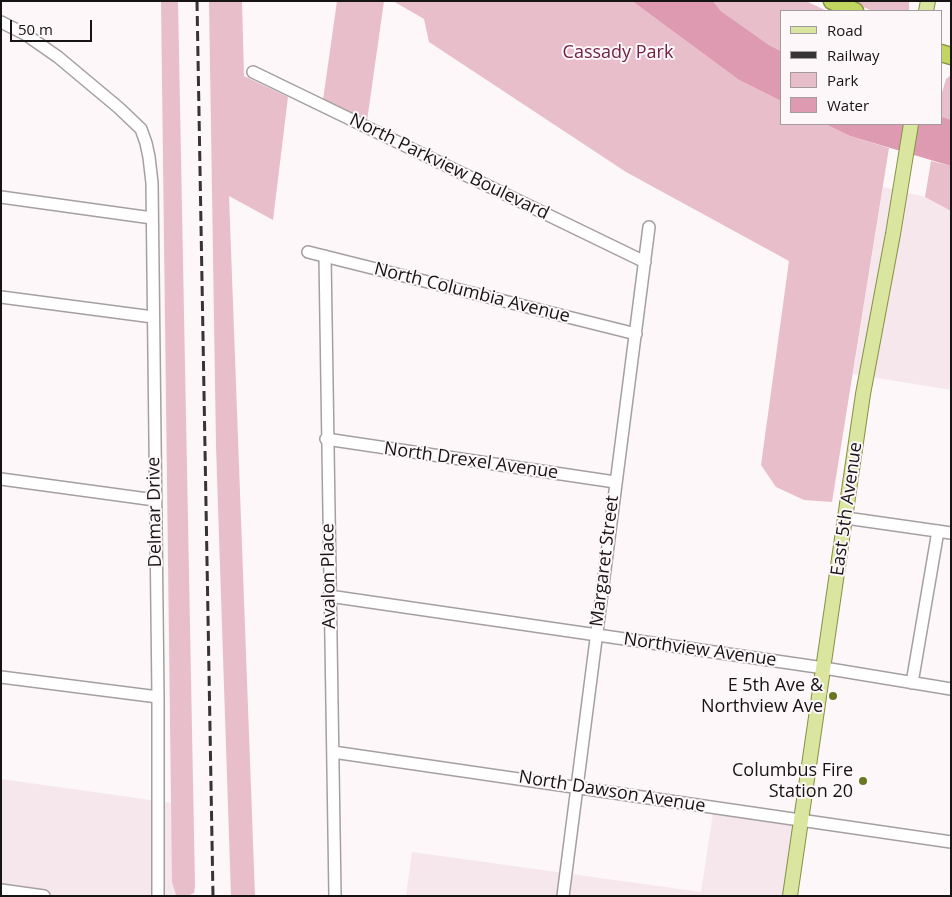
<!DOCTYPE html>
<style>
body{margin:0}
#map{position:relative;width:952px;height:897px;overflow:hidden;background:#fdf7f9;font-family:"Open Sans",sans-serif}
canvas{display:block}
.frame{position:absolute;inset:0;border:2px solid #161415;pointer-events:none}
.legend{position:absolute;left:780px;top:10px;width:162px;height:115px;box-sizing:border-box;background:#fdf7f9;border:1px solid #a19c9e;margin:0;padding:6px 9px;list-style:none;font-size:15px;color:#161415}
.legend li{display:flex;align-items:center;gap:10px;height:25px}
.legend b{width:25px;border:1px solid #a19c9e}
.scale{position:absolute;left:10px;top:20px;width:82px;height:22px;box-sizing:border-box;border:2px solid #161415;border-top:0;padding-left:6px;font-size:15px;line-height:18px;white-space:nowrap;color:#161415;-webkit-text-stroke:4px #fdf7f9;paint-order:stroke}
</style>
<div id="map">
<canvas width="952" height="897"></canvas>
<div class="frame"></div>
<ul class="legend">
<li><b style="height:6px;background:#dae69f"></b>Road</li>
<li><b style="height:6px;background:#363435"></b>Railway</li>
<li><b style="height:14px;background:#e8becb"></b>Park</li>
<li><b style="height:14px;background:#de9ab1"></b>Water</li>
</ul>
<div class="scale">50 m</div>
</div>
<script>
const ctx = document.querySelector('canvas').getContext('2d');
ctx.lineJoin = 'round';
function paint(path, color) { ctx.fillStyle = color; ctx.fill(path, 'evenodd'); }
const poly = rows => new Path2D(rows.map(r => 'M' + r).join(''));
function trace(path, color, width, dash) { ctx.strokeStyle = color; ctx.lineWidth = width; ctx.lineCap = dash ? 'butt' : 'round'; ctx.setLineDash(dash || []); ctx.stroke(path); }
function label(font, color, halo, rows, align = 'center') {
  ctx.font = font + ' "Open Sans",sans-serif'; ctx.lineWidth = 4; ctx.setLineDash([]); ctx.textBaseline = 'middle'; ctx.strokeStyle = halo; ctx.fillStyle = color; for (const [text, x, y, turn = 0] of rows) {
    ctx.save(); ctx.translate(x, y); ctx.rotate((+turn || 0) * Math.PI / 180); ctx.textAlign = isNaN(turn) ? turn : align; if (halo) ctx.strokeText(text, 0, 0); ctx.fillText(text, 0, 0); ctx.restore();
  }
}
const built = poly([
 [883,187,925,197,951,211,951,390,853,374],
 [1,779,172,803,172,882,176,894,182,896,1,896],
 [714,807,802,821,789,896,406,896,412,852,701,892]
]);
const green = poly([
 [161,1,178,1,195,886,194,893,188,896,176,895,172,882],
 [209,1,242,1,244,76,288,97,273,220,229,196,255,896,231,896,216,446],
 [337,1,384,1,367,121,323,100],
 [393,1,632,1,739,80,781,101,781,124,825,124,850,136,889,148,832,502,804,500,776,487,761,465,789,261,626,172,429,42,424,19],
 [713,1,806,1,827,11,781,11,781,51,769,45,721,11],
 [851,1,909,1,909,11,872,11],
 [951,75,951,138,941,124,941,96,946,79],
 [931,161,951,166,951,211,925,197]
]);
const water = poly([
 [632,1,713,1,721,11,769,45,781,51,781,101,739,80],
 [941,117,951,120,951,166,850,136,825,124,941,124]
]);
const minor = poly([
 [1,22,25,34,58,57,119,108,141,129,146,143,149,157,152,183,158,697,158,896],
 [253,72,645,262],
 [1,197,152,218],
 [308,252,636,334],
 [325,256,335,896],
 [1,297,153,317],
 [326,439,615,482],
 [1,479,155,500],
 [846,518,951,533],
 [329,596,824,668,951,689],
 [1,677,158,697],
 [912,683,938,531],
 [333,752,951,842],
 [1,890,44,896],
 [563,896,649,227]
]);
const major = poly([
 [926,11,928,1],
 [790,896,863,394,893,234,911,124]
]);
const highway = poly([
 [832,1,855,11],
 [941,53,951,56]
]);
const rail = poly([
 [197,1,213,896]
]);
const markers = [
 [833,696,5,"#697723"],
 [863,781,5,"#697723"]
];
const parkNames = [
 ["Cassady Park",618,53]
];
const streetNames = [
 ["North Parkview Boulevard",449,167,26],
 ["North Columbia Avenue",472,293,14],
 ["North Drexel Avenue",471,461,8],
 ["East 5th Avenue",847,509,-82],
 ["Delmar Drive",155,512,-91],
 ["Margaret Street",605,561,-83],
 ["Avalon Place",329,576,-91],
 ["Northview Avenue",700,650,8],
 ["North Dawson Avenue",612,792,9]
];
const poiNames = [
 ["E 5th Ave &",823,686],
 ["Northview Ave",823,707],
 ["Columbus Fire",853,771],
 ["Station 20",853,792]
];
paint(built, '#f5e7eb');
paint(green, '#e8becb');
paint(water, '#de9ab1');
trace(minor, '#a59fa1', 14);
trace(major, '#859145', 16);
trace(highway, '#859145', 19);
trace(minor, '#fff', 11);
trace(major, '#dae69f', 14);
trace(highway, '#c1d55f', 16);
trace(rail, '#363435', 3, [10, 5]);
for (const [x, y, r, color] of markers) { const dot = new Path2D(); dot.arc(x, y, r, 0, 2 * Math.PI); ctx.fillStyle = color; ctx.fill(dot); trace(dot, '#fdf7f9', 2); }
label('18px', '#722244', '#fdf7f9', parkNames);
label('18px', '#161415', '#fdf7f9', streetNames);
label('18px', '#161415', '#fdf7f9', poiNames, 'right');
</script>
